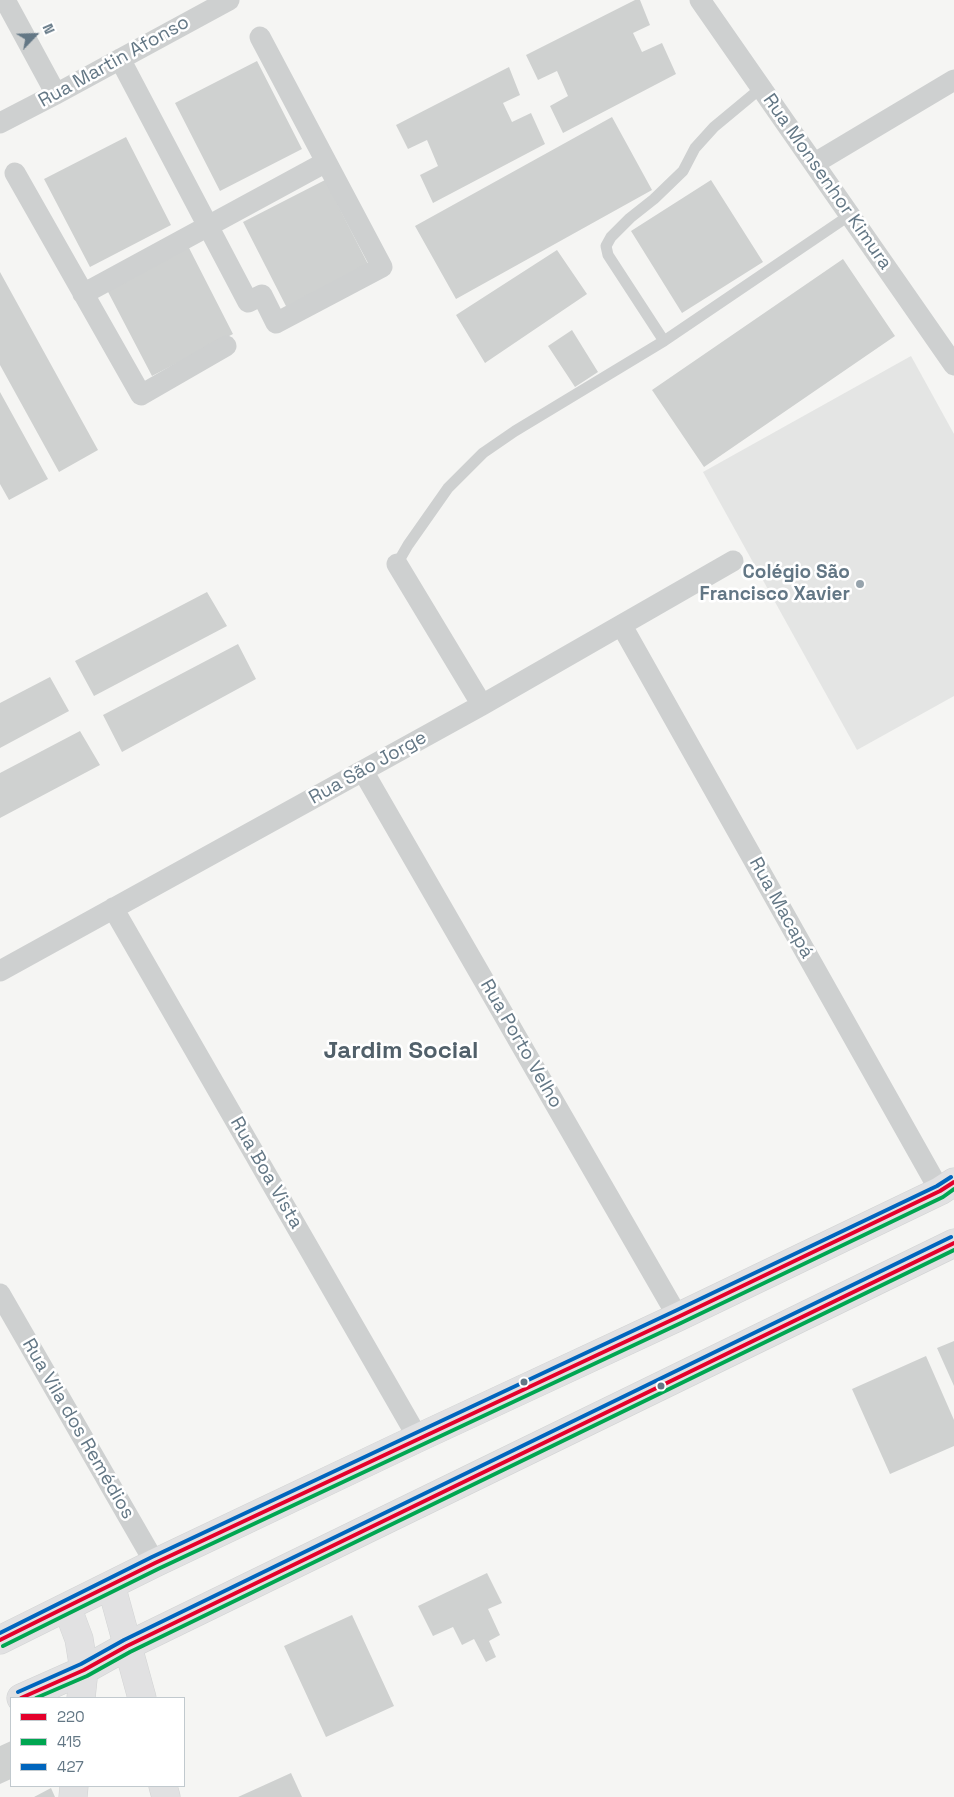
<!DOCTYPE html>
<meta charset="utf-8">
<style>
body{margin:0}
#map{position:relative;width:954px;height:1797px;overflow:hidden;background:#f5f5f3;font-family:"Space Grotesk",sans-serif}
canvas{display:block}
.legend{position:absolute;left:10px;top:1697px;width:175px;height:90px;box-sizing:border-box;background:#fff;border:1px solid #c1c9ce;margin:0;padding:6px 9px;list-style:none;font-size:15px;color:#637785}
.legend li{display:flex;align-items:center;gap:10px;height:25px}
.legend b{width:25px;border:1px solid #c1c9ce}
.north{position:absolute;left:10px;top:10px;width:50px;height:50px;-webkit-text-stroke:4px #fff;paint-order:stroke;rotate:66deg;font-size:14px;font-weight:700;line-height:20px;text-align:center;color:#637785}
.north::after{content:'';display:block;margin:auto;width:18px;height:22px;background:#637785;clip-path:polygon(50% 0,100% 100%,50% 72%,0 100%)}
</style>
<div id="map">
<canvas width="954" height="1797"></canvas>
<ul class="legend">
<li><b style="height:6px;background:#e4002b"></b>220</li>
<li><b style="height:6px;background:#00a651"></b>415</li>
<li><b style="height:6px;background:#0065bd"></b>427</li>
</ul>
<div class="north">N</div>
</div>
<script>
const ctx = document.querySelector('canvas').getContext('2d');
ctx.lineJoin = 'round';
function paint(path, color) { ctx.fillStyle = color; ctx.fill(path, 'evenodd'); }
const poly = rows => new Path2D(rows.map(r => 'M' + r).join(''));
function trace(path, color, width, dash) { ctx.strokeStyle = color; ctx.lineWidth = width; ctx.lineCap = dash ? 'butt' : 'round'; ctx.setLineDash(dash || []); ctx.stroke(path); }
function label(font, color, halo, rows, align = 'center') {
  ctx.font = font + ' "Space Grotesk",sans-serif'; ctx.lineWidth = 5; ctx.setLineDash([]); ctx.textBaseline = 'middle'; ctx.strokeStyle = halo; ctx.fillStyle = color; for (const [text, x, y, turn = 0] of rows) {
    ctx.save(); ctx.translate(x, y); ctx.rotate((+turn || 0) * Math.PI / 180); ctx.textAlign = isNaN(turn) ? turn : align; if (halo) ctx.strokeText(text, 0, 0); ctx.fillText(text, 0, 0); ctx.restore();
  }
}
const built = poly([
 [911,356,954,434,954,696,857,750,703,472]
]);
const building = poly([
 [635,0,640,0,650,25,633,33,642,52,662,43,676,74,563,133,550,106,568,96,557,71,538,80,526,55],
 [257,61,302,149,220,191,175,103],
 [509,67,520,95,503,103,512,122,531,113,545,144,433,203,420,175,438,166,427,140,408,149,396,125],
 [612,117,652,190,456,299,415,226],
 [126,137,171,225,90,267,44,179],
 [325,180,370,268,288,310,243,222],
 [711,180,763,262,682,313,631,231],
 [188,246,233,334,152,376,106,288],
 [557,250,587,294,485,363,456,315],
 [843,259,895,336,704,467,652,390],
 [0,272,98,450,59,472,0,365],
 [572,330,598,372,575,387,548,346],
 [0,392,48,479,9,500,0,484],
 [207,592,227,626,94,696,75,661],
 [238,644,256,679,122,752,103,715],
 [50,677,69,711,0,748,0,703],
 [80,731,100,765,0,818,0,773],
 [954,1341,954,1386,937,1348],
 [926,1356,954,1420,954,1446,890,1474,852,1389],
 [487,1573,502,1603,488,1609,500,1635,489,1641,496,1657,486,1662,474,1639,462,1645,453,1627,433,1636,418,1606],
 [352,1615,394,1706,326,1737,284,1646],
 [11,1741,11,1779,0,1784,0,1746],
 [291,1773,302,1797,238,1797],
 [51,1788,55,1797,34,1797]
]);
const lane = poly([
 [761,88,714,127,695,148,683,171,654,199,630,218,611,237,606,246,608,255,664,341,850,215],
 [397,564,408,545,448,488,483,453,515,431,664,341]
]);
const street = poly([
 [5,0,56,94],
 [700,0,954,365],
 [120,59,248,302,262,295,276,323,382,267,260,37],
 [0,123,56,94,229,0],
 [815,163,954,80],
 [15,173,141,395,226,346],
 [83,294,326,162],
 [397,564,482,705],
 [622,626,940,1191],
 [363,771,678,1317],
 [113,908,418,1438],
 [0,971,482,705,733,561],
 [0,1294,155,1563]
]);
const secondary = poly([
 [111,1585,142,1698],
 [67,1607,79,1639,84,1670,81,1698],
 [0,1640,155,1563,418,1438,678,1317,940,1191,954,1182],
 [21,1698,84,1670,127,1646,954,1243],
 [163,1786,166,1797],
 [73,1797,74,1786]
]);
const bus1 = poly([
 [0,1640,155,1563,678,1317,940,1191,954,1182],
 [21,1698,84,1670,127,1646,954,1243]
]);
const bus2 = poly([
 [3,1646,158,1569,681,1323,943,1197,954,1189],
 [36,1698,87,1676,130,1652,954,1250]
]);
const bus3 = poly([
 [0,1633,152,1557,675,1311,937,1186,951,1177],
 [18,1692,81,1664,124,1640,951,1237]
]);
const markers = [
 [860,584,5,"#96a3ac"],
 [524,1382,4.5,"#637785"],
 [661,1386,4.5,"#637785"]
];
const streetNames = [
 ["Rua Martin Afonso",114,62,-29],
 ["Rua Monsenhor Kimura",827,182,55],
 ["Rua São Jorge",368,768,-29],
 ["Rua Macapá",781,908,61],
 ["Rua Porto Velho",521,1044,60],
 ["Rua Boa Vista",266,1173,60],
 ["Rua Vila dos Remédios",78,1429,60]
];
const poiNames = [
 ["Colégio São",850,573],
 ["Francisco Xavier",850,595]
];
const districtNames = [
 ["Jardim Social",401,1051]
];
paint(built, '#e4e5e4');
paint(building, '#cfd1d0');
trace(secondary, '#d1d3d3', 29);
trace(lane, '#ced0d0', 11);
trace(street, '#ced0d0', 21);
trace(secondary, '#e1e1e2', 28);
trace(bus1, '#e4002b', 4);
trace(bus2, '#00a651', 4);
trace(bus3, '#0065bd', 4);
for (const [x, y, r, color] of markers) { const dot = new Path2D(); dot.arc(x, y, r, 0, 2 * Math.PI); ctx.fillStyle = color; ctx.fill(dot); trace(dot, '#fff', 2); }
label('19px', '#637785', '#fff', streetNames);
label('bold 19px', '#637785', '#fff', poiNames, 'right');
label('bold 24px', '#51606a', '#fff', districtNames);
</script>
